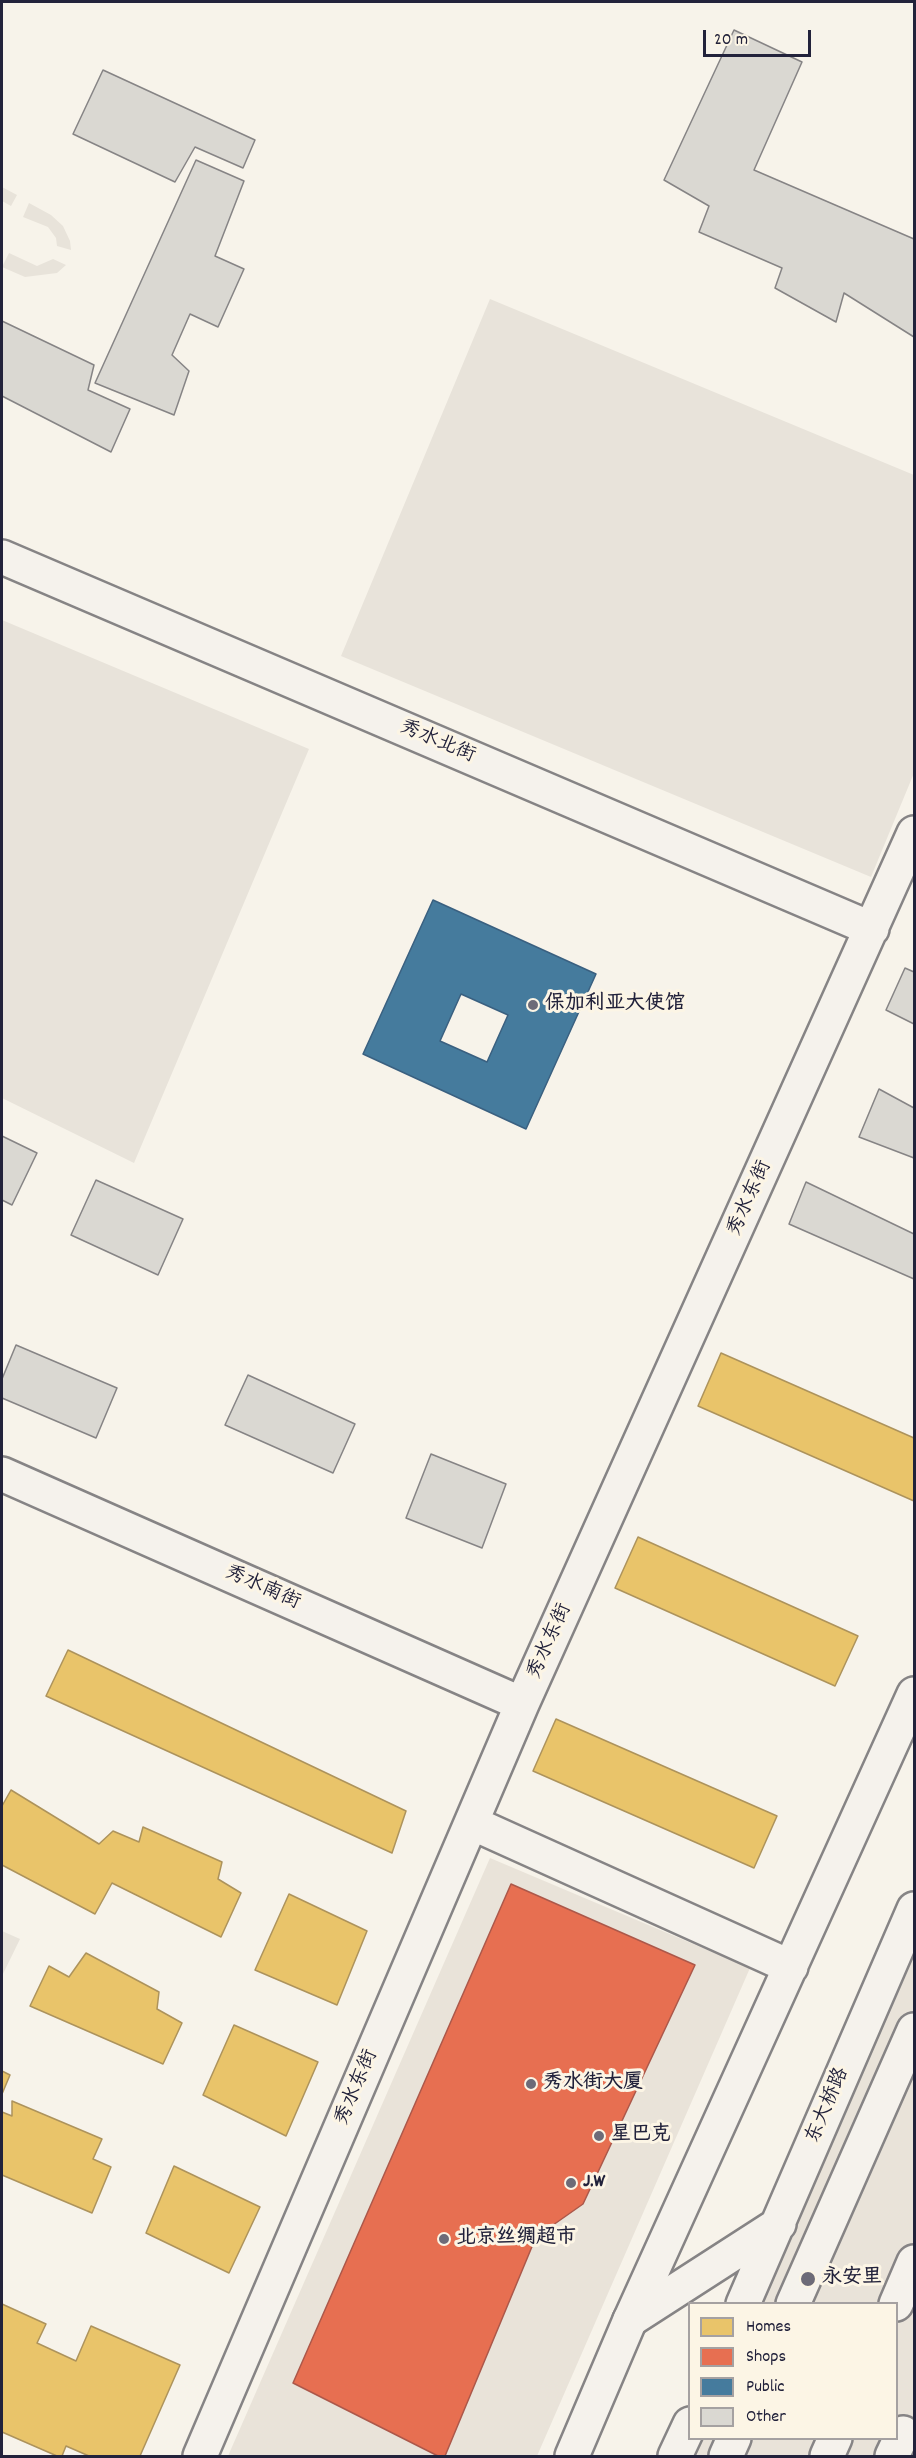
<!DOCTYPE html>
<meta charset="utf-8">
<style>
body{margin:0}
#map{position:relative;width:916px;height:2458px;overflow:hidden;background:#f7f3ea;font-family:Dekko,sans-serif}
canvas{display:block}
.frame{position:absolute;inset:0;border:3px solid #22223b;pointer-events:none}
.legend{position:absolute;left:688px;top:2302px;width:210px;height:138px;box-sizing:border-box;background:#fcf5e5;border:2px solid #a5a1a1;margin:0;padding:8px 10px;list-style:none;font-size:18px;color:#22223b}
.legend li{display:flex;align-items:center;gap:12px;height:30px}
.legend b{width:30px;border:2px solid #a5a1a1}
.scale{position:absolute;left:703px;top:30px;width:108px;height:27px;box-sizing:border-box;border:3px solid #22223b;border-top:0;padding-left:8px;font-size:18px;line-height:21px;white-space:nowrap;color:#22223b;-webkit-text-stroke:4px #fcf5e5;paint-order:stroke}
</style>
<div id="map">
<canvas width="916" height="2458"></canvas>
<div class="frame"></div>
<ul class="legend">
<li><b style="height:16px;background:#e9c46a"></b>Homes</li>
<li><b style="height:16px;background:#e76f51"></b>Shops</li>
<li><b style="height:16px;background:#457b9d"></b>Public</li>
<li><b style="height:16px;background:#dad8d2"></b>Other</li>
</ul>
<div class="scale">20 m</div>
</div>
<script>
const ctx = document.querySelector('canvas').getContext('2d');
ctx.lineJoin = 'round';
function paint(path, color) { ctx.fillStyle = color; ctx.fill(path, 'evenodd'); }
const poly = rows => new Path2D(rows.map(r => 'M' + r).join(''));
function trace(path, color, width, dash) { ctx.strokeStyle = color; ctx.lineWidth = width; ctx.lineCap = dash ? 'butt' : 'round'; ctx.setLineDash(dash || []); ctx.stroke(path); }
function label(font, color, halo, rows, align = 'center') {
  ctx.font = font + ' Dekko,"LXGW WenKai TC",sans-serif'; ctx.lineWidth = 6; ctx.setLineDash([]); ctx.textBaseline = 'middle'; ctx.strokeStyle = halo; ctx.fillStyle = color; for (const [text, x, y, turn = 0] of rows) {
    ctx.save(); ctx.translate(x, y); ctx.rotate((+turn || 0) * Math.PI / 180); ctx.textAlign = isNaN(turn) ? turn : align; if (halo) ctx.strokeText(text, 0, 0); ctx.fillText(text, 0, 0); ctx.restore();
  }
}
const built = poly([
 [490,1858,750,1968,537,2456,228,2456],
 [914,1939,914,2456,696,2456,703,2439,896,2438,896,2304,761,2303]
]);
const green = poly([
 [2,187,17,195,11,206,2,201],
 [29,203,51,215,63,226,70,241,71,250,57,246,56,238,48,227,23,217],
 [9,253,37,266,53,259,66,265,57,273,25,277,2,267],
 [490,299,914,475,914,773,871,877,341,656],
 [2,620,309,749,134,1163,2,1098],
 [2,1931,20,1939,2,1976]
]);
const homes = poly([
 [721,1353,914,1438,914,1501,698,1406,721,1353],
 [638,1537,858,1636,835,1686,615,1588,638,1537],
 [68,1650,406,1811,392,1853,46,1696,68,1650],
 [556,1719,777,1816,754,1868,533,1771,556,1719],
 [11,1790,99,1844,113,1831,139,1842,143,1827,222,1862,218,1879,241,1893,221,1937,112,1883,95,1914,2,1865,2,1806,11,1790],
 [289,1894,367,1931,337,2005,255,1970,289,1894],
 [86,1953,159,1992,157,2009,182,2023,163,2064,30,2006,49,1966,69,1977,86,1953],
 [234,2025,318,2062,286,2136,203,2095,234,2025],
 [2,2071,10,2075,2,2094,2,2071],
 [12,2101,102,2139,93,2159,111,2167,92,2213,2,2175,2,2112,12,2116,12,2101],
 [174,2166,260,2207,229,2273,146,2233,174,2166],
 [2,2304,46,2324,37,2343,76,2361,91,2326,180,2365,140,2456,89,2456,66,2446,62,2456,57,2456,2,2432,2,2304]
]);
const shops = poly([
 [511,1884,695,1965,583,2204,536,2237,445,2456,438,2456,293,2383,511,1884]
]);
const public = poly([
 [433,900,596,974,526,1129,363,1054,433,900],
 [461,994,508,1015,487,1062,440,1041,461,994]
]);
const building = poly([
 [734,30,802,62,754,170,914,239,914,337,844,293,836,322,775,288,782,268,699,232,709,206,664,180,734,30],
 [103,70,255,140,243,168,195,147,175,182,73,134,103,70],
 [196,160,244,181,215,256,244,269,218,327,190,314,172,355,189,371,174,415,95,383,196,160],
 [2,321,94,365,88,390,130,409,111,452,2,396,2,321],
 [905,968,914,972,914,1024,886,1010,905,968],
 [879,1089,914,1108,914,1158,859,1137,879,1089],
 [2,1136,37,1153,12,1205,2,1200,2,1136],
 [96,1180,183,1219,158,1275,71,1235,96,1180],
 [806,1182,914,1234,914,1279,789,1224,806,1182],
 [16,1345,117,1388,96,1438,2,1398,2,1379,16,1345],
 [248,1375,355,1424,333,1473,225,1425,248,1375],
 [431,1454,506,1484,482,1548,406,1518,431,1454]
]);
const minor = poly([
 [2,557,872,929],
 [2,1474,522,1704],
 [472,1823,791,1967],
 [896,2304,914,2262],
 [200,2456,522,1704,914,833],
 [572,2456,630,2320,914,1694],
 [827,2456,835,2438],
 [892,2456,903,2433]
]);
const major = poly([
 [743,2304,914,1909],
 [793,2304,914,2030],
 [630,2320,779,2224],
 [675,2456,690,2424],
 [726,2456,734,2438]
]);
const markers = [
 [533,1005,6,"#6d6b78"],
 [531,2084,6,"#6d6b78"],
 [599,2136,6,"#6d6b78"],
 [571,2183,6,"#6d6b78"],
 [444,2239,6,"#6d6b78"],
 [808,2279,8,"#6d6b78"]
];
const streetNames = [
 ["秀水北街",437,743,23],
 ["秀水东街",751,1199,-66],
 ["秀水南街",262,1589,24],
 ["秀水东街",551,1642,-66],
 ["秀水东街",358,2088,-67],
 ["东大桥路",829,2106,-67]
];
const poiNames = [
 ["保加利亚大使馆",545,1005],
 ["秀水街大厦",543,2084],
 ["星巴克",611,2136],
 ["J.W",583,2183],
 ["北京丝绸超市",456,2239],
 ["永安里",822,2279]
];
paint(built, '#e9e3d9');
paint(green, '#e8e3da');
paint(homes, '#e9c46a');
trace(homes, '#ad935c', 1.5);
paint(shops, '#e76f51');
trace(shops, '#ac584a', 1.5);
paint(public, '#457b9d');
trace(public, '#3a6080', 1.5);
paint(building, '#dad8d2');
trace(building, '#868485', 1.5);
trace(minor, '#868485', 38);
trace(major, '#868485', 38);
trace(minor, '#f5f2ec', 33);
trace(major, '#f5f2ec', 33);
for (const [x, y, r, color] of markers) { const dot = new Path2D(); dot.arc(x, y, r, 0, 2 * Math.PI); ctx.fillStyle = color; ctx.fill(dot); trace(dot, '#fcf5e5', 2); }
label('20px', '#22223b', '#fcf5e5', streetNames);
label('bold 20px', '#22223b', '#fcf5e5', poiNames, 'left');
</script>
